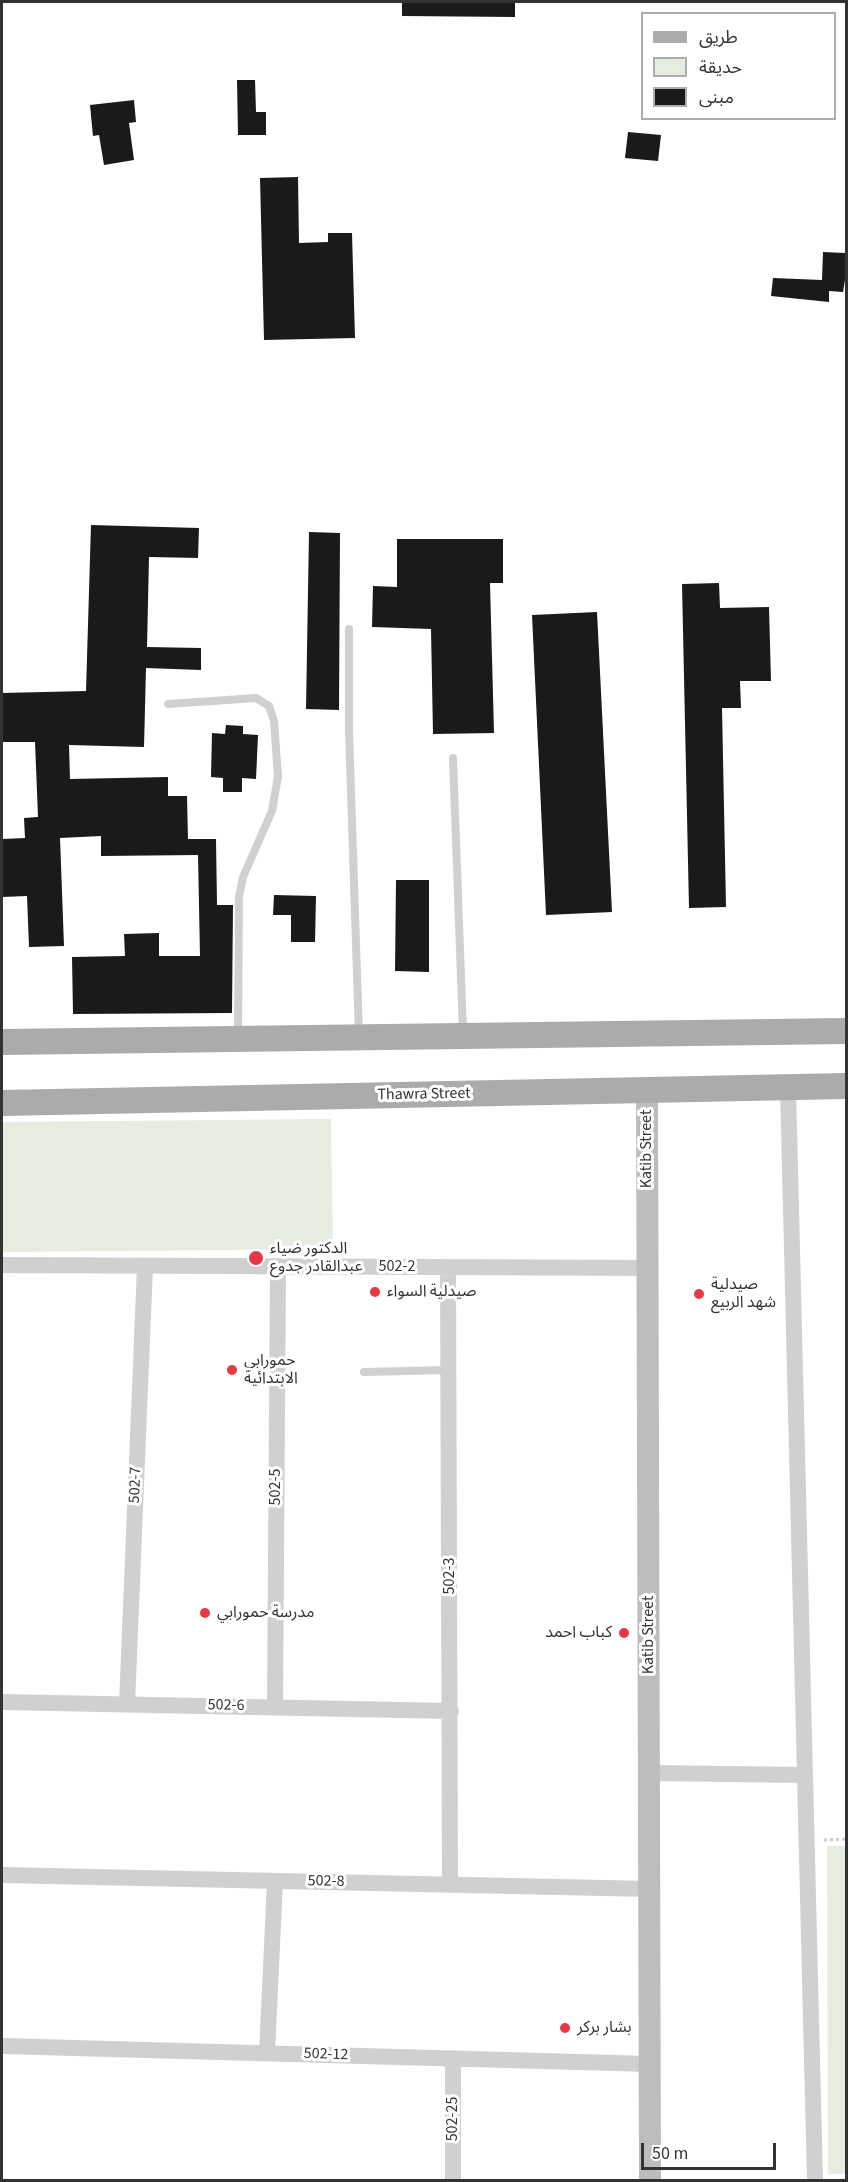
<!DOCTYPE html>
<meta charset="utf-8">
<style>
body{margin:0}
#map{position:relative;width:848px;height:2182px;overflow:hidden;background:#fff;font-family:"Source Sans 3","Noto Sans Arabic",sans-serif}
canvas{display:block}
.frame{position:absolute;inset:0;border:3px solid #333;pointer-events:none}
.legend{position:absolute;left:641px;top:12px;width:195px;height:108px;box-sizing:border-box;background:#fff;border:2px solid #adadad;margin:0;padding:8px 10px;list-style:none;font-size:18px;color:#333}
.legend li{display:flex;align-items:center;gap:12px;height:30px}
.legend b{width:30px;border:2px solid #adadad}
.scale{position:absolute;left:641px;top:2143px;width:135px;height:27px;box-sizing:border-box;border:3px solid #333;border-top:0;padding-left:8px;font-size:18px;line-height:21px;white-space:nowrap;color:#333;-webkit-text-stroke:4px #fff;paint-order:stroke}
</style>
<div id="map">
<canvas width="848" height="2182"></canvas>
<div class="frame"></div>
<ul class="legend">
<li><b style="height:8px;background:#ababab"></b>طريق</li>
<li><b style="height:16px;background:#e6ecdf"></b>حديقة</li>
<li><b style="height:16px;background:#1a1a1a"></b>مبنى</li>
</ul>
<div class="scale">50 m</div>
</div>
<script>
const ctx = document.querySelector('canvas').getContext('2d');
ctx.lineJoin = 'round';
function paint(path, color) { ctx.fillStyle = color; ctx.fill(path, 'evenodd'); }
const poly = rows => new Path2D(rows.map(r => 'M' + r).join(''));
function trace(path, color, width, dash) { ctx.strokeStyle = color; ctx.lineWidth = width; ctx.lineCap = dash ? 'butt' : 'round'; ctx.setLineDash(dash || []); ctx.stroke(path); }
function label(font, color, halo, rows, align = 'center') {
  ctx.font = font + ' "Source Sans 3","Noto Sans Arabic",sans-serif'; ctx.lineWidth = 6; ctx.setLineDash([]); ctx.textBaseline = 'middle'; ctx.strokeStyle = halo; ctx.fillStyle = color; for (const [text, x, y, turn = 0] of rows) {
    ctx.save(); ctx.translate(x, y); ctx.rotate((+turn || 0) * Math.PI / 180); ctx.textAlign = isNaN(turn) ? turn : align; if (halo) ctx.strokeText(text, 0, 0); ctx.fillText(text, 0, 0); ctx.restore();
  }
}
const green = poly([
 [331,1119,333,1249,2,1252,2,1122],
 [827,1846,846,1846,846,2174,828,2174]
]);
const building = poly([
 [402,2,515,2,515,17,402,16],
 [237,80,255,80,256,112,266,112,266,135,238,135],
 [134,100,136,122,129,123,134,160,104,165,99,135,93,136,90,105],
 [628,132,661,135,658,161,625,158],
 [298,177,299,243,328,242,328,233,352,233,355,338,264,340,260,178],
 [823,252,845,253,846,274,843,292,829,291,829,302,771,296,773,278,822,280],
 [91,525,199,528,198,558,149,557,147,647,201,648,201,670,146,668,144,747,69,745,70,779,168,777,168,796,187,796,188,839,216,839,217,905,233,905,232,1013,73,1014,72,957,125,956,124,934,159,933,159,956,200,956,198,855,101,856,101,836,60,838,64,946,29,947,27,896,2,897,2,839,25,838,24,818,38,817,35,742,2,742,2,693,86,691],
 [309,532,340,533,339,710,306,709],
 [397,539,503,539,503,583,490,583,494,733,433,734,431,629,372,627,373,586,397,587],
 [719,583,720,608,769,607,771,681,740,681,741,708,722,708,726,907,689,908,682,584],
 [597,612,612,912,546,915,532,615],
 [226,725,243,726,243,734,258,735,256,779,242,778,242,792,223,792,223,778,211,777,212,733,225,734],
 [396,880,429,880,429,972,395,971],
 [274,895,316,896,315,942,291,942,291,915,273,915]
]);
const path = poly([
 [824,1840,846,1839]
]);
const lane = poly([
 [349,629,349,731,359,1035],
 [168,704,256,698,269,706,274,721,278,776,272,811,243,877,239,897,238,1037],
 [453,758,463,1033],
 [364,1372,449,1370]
]);
const street = poly([
 [788,1087,815,2180],
 [2,1265,648,1268],
 [448,1267,450,1885],
 [2,1702,451,1711],
 [127,1704,145,1266],
 [275,1707,278,1266],
 [649,1773,805,1775],
 [2,1875,650,1889],
 [2,2046,650,2064],
 [267,2053,275,1881],
 [453,2058,453,2180]
]);
const secondary = poly([
 [647,1090,650,2180]
]);
const primary = poly([
 [2,1042,846,1031],
 [2,1103,846,1086]
]);
const markers = [
 [256,1258,8,"#e63946"],
 [375,1292,6,"#e63946"],
 [699,1294,6,"#e63946"],
 [232,1370,6,"#e63946"],
 [205,1613,6,"#e63946"],
 [624,1633,6,"#e63946"],
 [565,2028,6,"#e63946"]
];
const streetNames = [
 ["Thawra Street",424,1095,-1],
 ["Katib Street",647,1149,-90],
 ["502-2",397,1267],
 ["502-7",136,1485,-88],
 ["502-5",276,1487,-90],
 ["502-3",450,1576,-90],
 ["Katib Street",649,1635,-90],
 ["502-6",226,1706,1],
 ["502-8",326,1882,1],
 ["502-12",326,2055,2],
 ["502-25",453,2119,-90]
];
const poiNames = [
 ["الدكتور ضياء",270,1249],
 ["عبدالقادر جدوع",270,1267],
 ["صيدلية",711,1285],
 ["شهد الربيع",711,1303],
 ["صيدلية السواء",387,1292],
 ["حمورابي",244,1361],
 ["الابتدائية",244,1379],
 ["مدرسة حمورابي",217,1613],
 ["كباب احمد",612,1633,"right"],
 ["بشار بركر",577,2028]
];
paint(green, '#e6ecdf');
paint(building, '#1a1a1a');
trace(path, '#cdcdcd', 3, [3, 3]);
trace(lane, '#d0d0d0', 8);
trace(street, '#d0d0d0', 16);
trace(secondary, '#bdbdbd', 22);
trace(primary, '#ababab', 26);
for (const [x, y, r, color] of markers) { const dot = new Path2D(); dot.arc(x, y, r, 0, 2 * Math.PI); ctx.fillStyle = color; ctx.fill(dot); trace(dot, '#fff', 2); }
label('16px', '#333', '#fff', streetNames);
label('16px', '#333', '#fff', poiNames, 'left');
</script>
